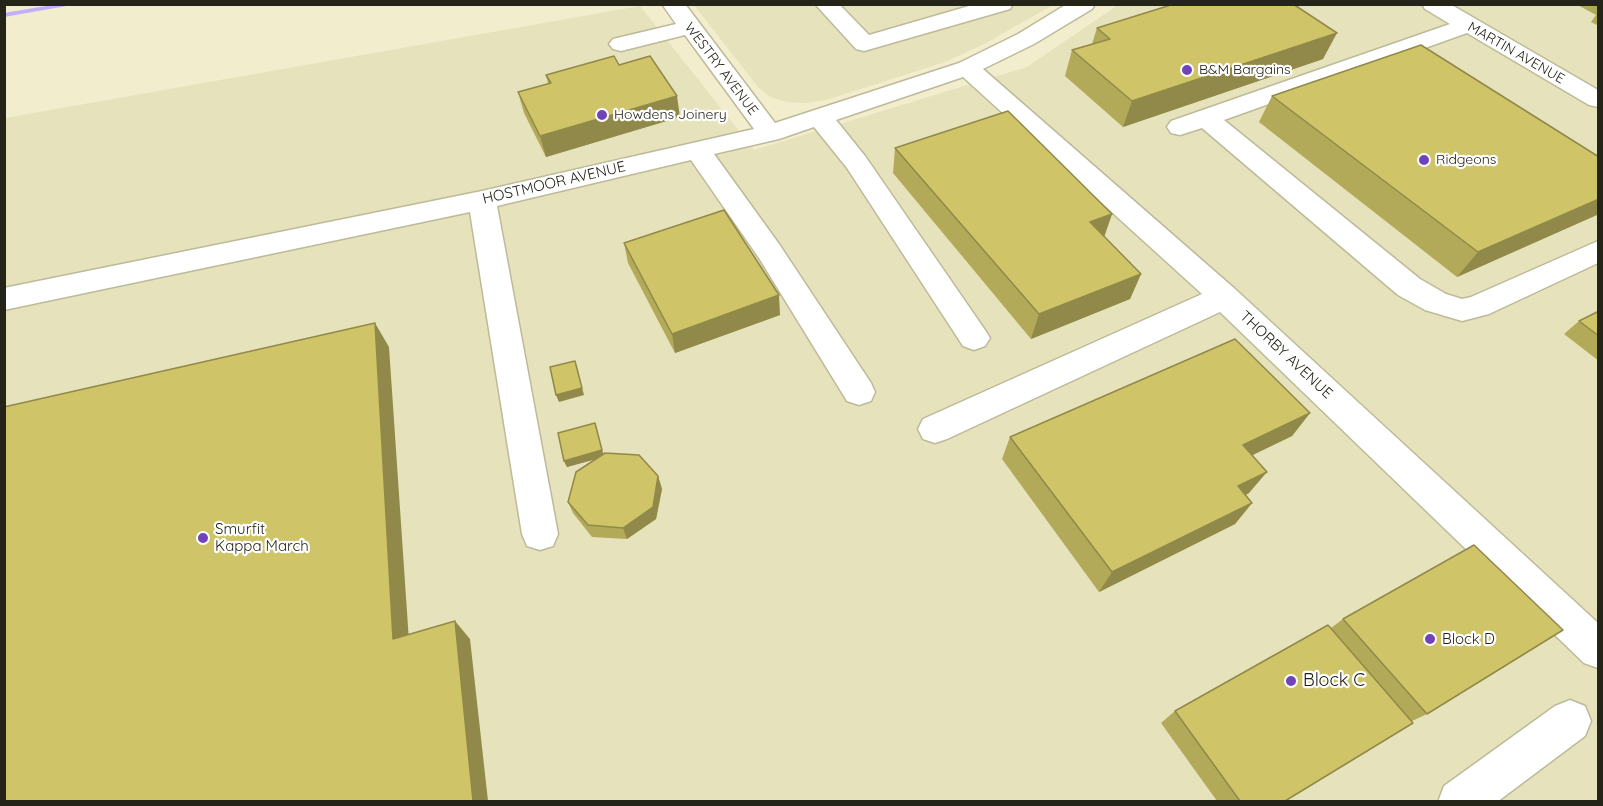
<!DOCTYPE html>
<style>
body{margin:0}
#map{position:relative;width:1603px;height:806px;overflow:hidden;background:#f1edcd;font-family:Quicksand,sans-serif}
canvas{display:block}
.frame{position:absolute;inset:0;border:6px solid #252418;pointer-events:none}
</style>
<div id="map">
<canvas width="1603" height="806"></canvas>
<div class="frame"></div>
</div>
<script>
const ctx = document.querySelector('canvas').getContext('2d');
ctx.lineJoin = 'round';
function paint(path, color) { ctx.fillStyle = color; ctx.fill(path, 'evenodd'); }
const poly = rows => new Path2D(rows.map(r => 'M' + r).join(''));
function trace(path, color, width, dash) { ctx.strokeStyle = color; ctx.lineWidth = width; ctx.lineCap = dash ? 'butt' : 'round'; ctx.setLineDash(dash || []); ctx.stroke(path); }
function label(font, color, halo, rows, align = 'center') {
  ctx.font = font + ' Quicksand,sans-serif'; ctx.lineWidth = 4.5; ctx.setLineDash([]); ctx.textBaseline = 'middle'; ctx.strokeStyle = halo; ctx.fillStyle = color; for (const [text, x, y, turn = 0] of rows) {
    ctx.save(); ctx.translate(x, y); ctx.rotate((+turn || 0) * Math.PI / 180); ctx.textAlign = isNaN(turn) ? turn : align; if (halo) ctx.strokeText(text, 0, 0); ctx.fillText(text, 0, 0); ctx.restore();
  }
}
const built = poly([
 [694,5,1053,5,984,44,945,62,826,100,805,103,788,102,770,97,758,87],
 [1118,5,1598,5,1598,801,5,802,5,118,640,6,754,150,1027,67]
]);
const stream = poly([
 [58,4,78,4,4,17,4,13,58,4]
]);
const minor = poly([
 [662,4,685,4,775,123,959,63,1018,34,1067,4,1095,4,1092,9,1034,44,983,69,1235,289,1598,623,1598,668,1584,663,1220,312,947,439,935,443,923,439,918,429,923,419,1202,294,963,77,836,120,865,156,985,330,990,338,985,346,974,350,963,346,847,168,814,127,779,139,714,154,779,244,871,383,875,392,871,401,859,405,847,401,759,258,691,160,497,206,558,534,553,546,540,550,527,546,522,534,470,212,4,310,4,288,482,191,754,129,685,35,621,51,613,49,609,44,613,39,676,24,662,4],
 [815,4,839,4,869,35,976,4,1013,4,1010,9,864,51,856,49,815,4],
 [1422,4,1450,4,1598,90,1598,107,1589,105,1467,33,1224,120,1420,279,1446,294,1462,299,1471,297,1598,241,1598,263,1489,314,1462,321,1425,310,1398,295,1202,128,1180,135,1171,133,1167,127,1171,121,1450,24,1425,9,1422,4],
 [1570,700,1585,706,1591,721,1585,736,1497,802,1438,802,1444,786,1555,706,1570,700]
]);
const wall = poly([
 [1576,4,1599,4,1599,26,1591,22,1596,15],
 [1097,28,1323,59,1123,127,1065,76,1072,50,1092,44],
 [619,65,680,117,546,157,524,113,518,92,548,84,546,75],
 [1272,96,1599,157,1599,214,1457,277,1259,122],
 [895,148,1112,214,1104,237,1141,274,1130,299,1031,339,893,173],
 [624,243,780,315,675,353,628,263],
 [1599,311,1599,361,1564,334,1579,321],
 [1310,413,1292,436,1252,455,1249,493,1246,495,1252,503,1235,524,1099,592,1002,459,1010,437],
 [597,430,603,454,658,476,662,489,656,519,627,539,592,537,573,513,568,502,595,459,567,467,564,461],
 [1343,619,1427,714,1412,721,1285,801,1217,801,1161,723,1175,711,1331,628]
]);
const shadedWall = poly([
 [1337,33,1323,59,1123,127,1132,101],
 [677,96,680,117,546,157,540,136],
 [1599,199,1599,214,1457,277,1478,252],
 [1112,214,1103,240,1090,222],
 [1141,274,1130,299,1031,339,1039,314],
 [779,295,780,315,675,353,672,334],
 [375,323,389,347,410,656,393,639],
 [575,361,584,395,559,402,556,395],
 [1310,413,1292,436,1226,468,1243,445],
 [595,423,604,457,567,467,564,461],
 [1267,472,1249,493,1221,507,1238,486],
 [658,476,662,489,656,519,627,539,623,528],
 [1252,503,1235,524,1099,592,1112,572],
 [455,621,470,639,488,801,473,801]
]);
const building = poly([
 [1174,4,1293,4,1337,33,1132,101,1072,50,1110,39,1097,28,1174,4],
 [1421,45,1599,157,1599,199,1478,252,1272,96,1421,45],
 [614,56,619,65,650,56,677,96,540,136,518,92,551,83,546,75,614,56],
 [1008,111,1112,214,1090,222,1141,274,1039,314,895,148,1008,111],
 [724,210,779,295,672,334,624,243,724,210],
 [1599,311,1599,336,1579,321,1599,311],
 [375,323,393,639,455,621,473,801,4,801,4,407,375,323],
 [1235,339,1310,413,1243,445,1267,472,1238,486,1252,503,1112,572,1010,437,1235,339],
 [575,361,582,388,556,395,550,367,575,361],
 [595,423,602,450,564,461,558,433,595,423],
 [605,453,639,455,658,476,653,507,623,528,588,525,568,502,576,472,605,453],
 [1474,545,1563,630,1427,714,1343,619,1474,545],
 [1328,625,1413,723,1285,801,1240,801,1175,711,1328,625]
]);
const markers = [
 [1187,70,6,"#7143bb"],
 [602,115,6,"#7143bb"],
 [1424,160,6,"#7143bb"],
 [203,538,6,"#7143bb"],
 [1430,639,6,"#7143bb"],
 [1291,681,6,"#7143bb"]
];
const farStreetnames = [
 ["MARTIN AVENUE",1516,53,30],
 ["WESTRY AVENUE",721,69,53]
];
const farPoinames = [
 ["B&M Bargains",1199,70],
 ["Howdens Joinery",614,115],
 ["Ridgeons",1436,160]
];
const streetNames = [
 ["HOSTMOOR AVENUE",554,183,-13],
 ["THORBY AVENUE",1286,355,43]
];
const poiNames = [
 ["Smurfit",215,529],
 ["Kappa March",215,546],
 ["Block D",1442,639]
];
const nearPoinames = [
 ["Block C",1303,681]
];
paint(built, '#e6e2bb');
paint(stream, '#c3adfd');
trace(minor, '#bdba9a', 3);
paint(minor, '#fff');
paint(wall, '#b2a959');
paint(shadedWall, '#918949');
paint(building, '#cfc468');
trace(building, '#918949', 1.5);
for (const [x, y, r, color] of markers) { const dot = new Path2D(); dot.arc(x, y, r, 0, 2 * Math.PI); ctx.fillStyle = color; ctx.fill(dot); trace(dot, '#fff', 2); }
label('14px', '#252418', '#fff', farStreetnames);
label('14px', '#252418', '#fff', farPoinames, 'left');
label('15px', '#252418', '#fff', streetNames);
label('15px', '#252418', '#fff', poiNames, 'left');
label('18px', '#252418', '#fff', nearPoinames, 'left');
</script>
